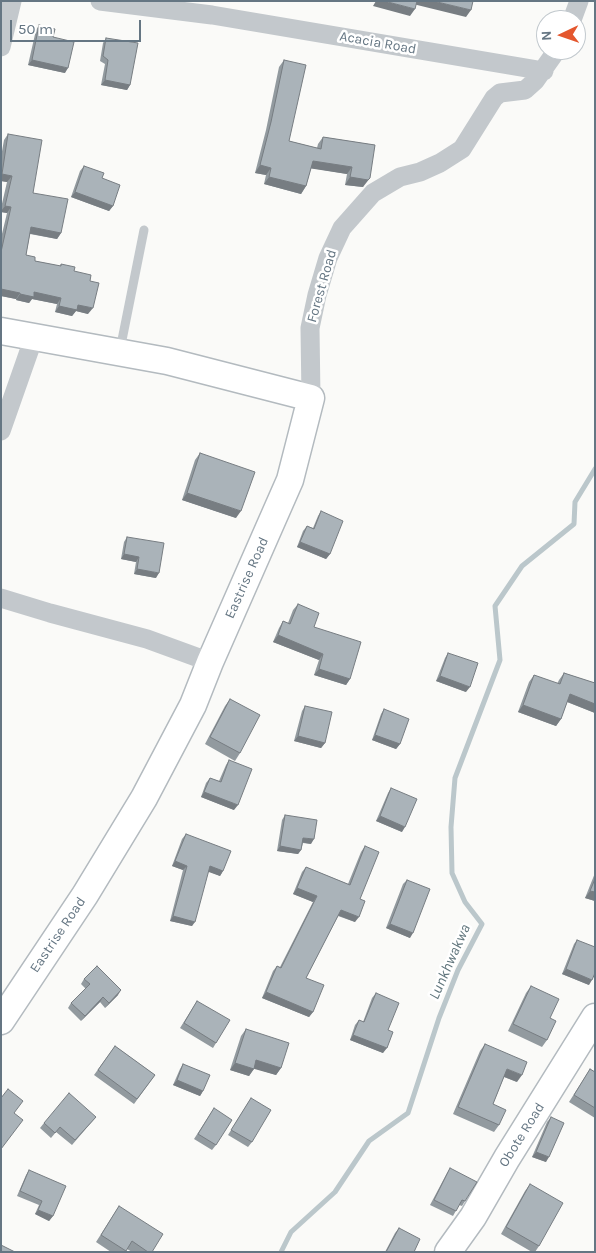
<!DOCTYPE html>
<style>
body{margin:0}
#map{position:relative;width:596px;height:1253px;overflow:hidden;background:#fafaf8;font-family:Karla,sans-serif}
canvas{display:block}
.frame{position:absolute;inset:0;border:2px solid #657683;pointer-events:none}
.north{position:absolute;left:536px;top:10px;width:50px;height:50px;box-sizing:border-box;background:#fff;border:1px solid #c1c8cd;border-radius:50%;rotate:267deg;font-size:14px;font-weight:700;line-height:20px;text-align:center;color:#657683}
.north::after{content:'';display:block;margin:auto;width:18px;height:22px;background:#e4572e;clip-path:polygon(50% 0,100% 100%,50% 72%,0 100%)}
.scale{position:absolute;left:10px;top:20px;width:131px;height:22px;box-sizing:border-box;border:2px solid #657683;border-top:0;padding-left:6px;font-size:15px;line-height:18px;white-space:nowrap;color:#657683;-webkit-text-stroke:4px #fff;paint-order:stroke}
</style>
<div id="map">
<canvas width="596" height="1253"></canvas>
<div class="frame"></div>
<div class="north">N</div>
<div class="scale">50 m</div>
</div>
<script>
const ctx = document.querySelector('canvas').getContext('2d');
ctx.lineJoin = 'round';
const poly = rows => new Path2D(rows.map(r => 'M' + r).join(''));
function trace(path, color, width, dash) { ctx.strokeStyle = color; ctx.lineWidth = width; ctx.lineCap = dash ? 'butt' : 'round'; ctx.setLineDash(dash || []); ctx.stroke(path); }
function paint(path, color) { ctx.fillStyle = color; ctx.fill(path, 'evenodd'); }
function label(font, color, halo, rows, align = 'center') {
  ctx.font = font + ' Karla,sans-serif'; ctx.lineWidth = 5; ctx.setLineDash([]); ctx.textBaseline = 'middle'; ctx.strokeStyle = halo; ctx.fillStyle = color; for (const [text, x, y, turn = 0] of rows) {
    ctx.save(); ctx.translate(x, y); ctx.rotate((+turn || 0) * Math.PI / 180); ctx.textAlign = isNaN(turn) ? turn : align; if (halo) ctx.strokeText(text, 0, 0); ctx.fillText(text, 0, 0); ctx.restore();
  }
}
const stream = poly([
 [281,1252,291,1232,335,1192,369,1141,408,1113,439,1018,458,970,482,924,465,902,452,873,451,827,455,778,500,660,495,606,522,566,574,524,575,502,595,469]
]);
const lane = poly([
 [120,350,144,230]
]);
const street = poly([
 [100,1,212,15,544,71],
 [572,20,579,1],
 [1,47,12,1],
 [311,398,310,328,317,295,328,258,342,228,373,193,400,177,420,172,440,163,462,149,494,98,500,93,525,90,535,81,557,50],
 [1,431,34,337],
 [1,598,50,613,147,639,210,662]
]);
const secondary = poly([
 [1,331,167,361,311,398,290,480,210,662,193,705,144,798,85,895,1,1021],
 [448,1252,473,1217,507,1158,595,1017]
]);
const wall = poly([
 [39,25,53,37,65,73,28,65,36,30],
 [106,38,130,85,127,90,101,85,105,64,100,61,103,43],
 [284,60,289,141,317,148,318,144,323,137,375,145,363,187,345,185,347,174,311,168,306,186,301,194,264,184,266,175,255,173,266,130,279,67],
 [8,134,33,193,61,233,57,239,30,234,26,255,35,261,60,266,61,264,90,281,88,314,76,311,72,316,55,312,57,304,32,299,29,303,16,300,16,299,1,296,1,238,7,213,1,212,1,208,7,182,1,181,1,157,4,140],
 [84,166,102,178,113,206,109,211,71,197,80,171],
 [200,453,236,518,182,500,195,460],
 [321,511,330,554,326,559,297,547,303,531,307,526,313,528,318,516],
 [127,537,156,578,134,574,136,562,121,559,124,542],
 [298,604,350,679,346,685,314,675,319,660,273,642,279,628,283,621,288,623,293,610],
 [448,653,466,692,436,681,445,658],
 [564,673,595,683,595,713,567,702,561,719,556,726,518,712,529,682,534,675,557,684,559,680],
 [230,699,240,753,235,761,205,744,225,706],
 [305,706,325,743,321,748,294,741,302,711],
 [384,709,400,744,396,749,372,740,381,714],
 [229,760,234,810,201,797,206,783,210,778,219,781,226,765],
 [391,788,402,832,376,821,388,793],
 [285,815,311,844,303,843,301,850,298,854,277,851,282,820],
 [186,834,223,871,220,876,208,871,192,926,170,921,183,870,172,866,182,839],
 [365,846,360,899,355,922,338,916,306,978,313,1012,309,1017,262,998,273,971,277,966,280,967,313,902,293,894,302,872,306,867,348,884,361,852],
 [595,873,595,901,585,898],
 [407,880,410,938,386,928,403,884],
 [577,940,589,985,562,974,574,944],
 [84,979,118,995,105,1008,100,1002,81,1021,68,1008,71,1003,86,989,81,984],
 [531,986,550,1018,547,1040,542,1047,508,1031,526,993],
 [376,993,388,1030,383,1053,350,1040,355,1025,359,1020,363,1022,372,998],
 [197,1001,216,1043,213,1048,180,1028],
 [246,1029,281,1068,276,1075,254,1068,249,1076,230,1070,241,1036],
 [485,1044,517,1082,504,1077,493,1104,499,1125,494,1132,453,1114,480,1051],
 [115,1046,155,1075,134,1104,94,1075],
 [183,1064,203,1091,200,1096,173,1085,180,1069],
 [590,1069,595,1072,595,1118,569,1102],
 [251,1098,252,1142,248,1147,228,1135],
 [214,1108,216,1145,212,1150,194,1139],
 [96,1117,72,1145,56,1132,51,1138,40,1128,44,1123],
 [551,1117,546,1162,532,1157,547,1122],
 [450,1168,465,1201,462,1206,459,1205,453,1216,430,1205,447,1173],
 [29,1170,53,1216,49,1221,35,1214,39,1205,17,1196,26,1175],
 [530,1184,539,1246,535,1252,532,1252,501,1234,525,1191],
 [119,1206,152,1252,132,1252,127,1249,125,1252,111,1252,96,1242],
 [399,1228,414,1252,385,1252,395,1233]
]);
const shadedWall = poly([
 [376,1,384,1,415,9,410,16,373,6],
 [415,1,433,1,471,10,466,17,413,4],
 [32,60,68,68,65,73,28,65],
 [105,80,130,85,127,90,101,85],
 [313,161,352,167,347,174,308,168],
 [260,165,271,168,266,175,255,173],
 [2,174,12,176,7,182,1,181],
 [269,177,306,186,301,194,264,184],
 [350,177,370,178,363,187,345,185],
 [75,192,113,206,109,211,71,197],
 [5,206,11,207,7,213,1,212,1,211],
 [31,227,61,233,57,239,27,233],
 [1,289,20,293,16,299,1,296],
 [34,292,61,298,57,304,32,299,29,303,16,300,20,294],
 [78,305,93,308,88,314,76,311,72,316,55,312,59,306],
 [187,493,241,511,236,518,182,500],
 [300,542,330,554,326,559,297,547],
 [124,554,139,557,136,562,121,559],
 [137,569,159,573,156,578,134,574],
 [278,635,323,654,319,660,273,642],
 [319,669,350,679,346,685,314,675],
 [440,676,470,687,466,692,436,681],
 [570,694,595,704,595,713,565,701],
 [523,705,561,719,556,726,518,712],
 [375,735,400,744,396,749,372,740],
 [298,736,325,743,321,748,294,741],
 [204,792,238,805,234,810,201,797],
 [380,816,405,827,402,832,376,821],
 [303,838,314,839,311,844,300,842],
 [280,846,301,850,298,854,277,851],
 [175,861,187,866,183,870,172,866],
 [210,866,223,871,220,876,206,871],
 [297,888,317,896,313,902,293,894],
 [590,891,595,892,595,901,585,898],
 [341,910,359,917,355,922,337,915],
 [173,916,195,922,192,926,170,921],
 [390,924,413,933,410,938,386,928],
 [566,969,592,980,589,985,562,974],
 [121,990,118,995,105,1008,109,1003],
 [266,992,313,1012,309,1017,262,998],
 [103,997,100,1002,81,1021,85,1016],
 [353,1035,387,1048,383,1053,350,1040],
 [256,1060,281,1068,276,1075,251,1068],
 [235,1063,254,1069,249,1076,230,1070],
 [507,1069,522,1075,517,1082,502,1076],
 [177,1080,203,1091,200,1096,173,1085],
 [536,1152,549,1157,546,1162,532,1157],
 [38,1210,53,1216,49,1221,35,1214]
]);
const building = poly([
 [384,1,417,1,415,9,384,1],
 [433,1,473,1,471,10,433,1],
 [39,25,55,29,53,37,74,42,68,68,32,60,39,25],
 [106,38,138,43,130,85,105,80,108,60,103,56,106,38],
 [284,60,306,65,289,141,321,149,323,137,375,145,370,178,368,180,350,177,352,167,313,161,306,186,269,177,271,168,260,165,271,122,284,60],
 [8,134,42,140,33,193,68,199,61,233,31,227,26,255,35,257,35,261,61,266,61,264,75,267,74,271,91,275,90,281,99,283,93,308,78,305,77,310,59,306,61,298,34,292,34,297,20,294,20,293,1,289,1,252,11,207,5,206,12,176,2,174,8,134],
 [84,166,104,173,102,178,120,185,113,206,75,192,84,166],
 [200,453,255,472,241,511,187,493,200,453],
 [321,511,343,521,330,554,300,542,307,526,314,529,321,511],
 [127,537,164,543,159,573,137,569,139,557,124,554,127,537],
 [298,604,319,613,314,627,361,642,350,679,319,669,323,654,278,635,283,621,290,624,298,604],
 [448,653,478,663,470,687,440,676,448,653],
 [564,673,595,683,595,704,570,694,561,719,523,705,534,675,560,684,564,673],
 [230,699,260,715,240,753,210,737,230,699],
 [305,706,332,712,325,743,298,736,305,706],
 [384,709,409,719,400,744,375,735,384,709],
 [229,760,252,769,238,805,204,792,210,778,221,782,229,760],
 [391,788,417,799,405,827,380,816,391,788],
 [285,815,317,820,314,839,303,838,301,850,280,846,285,815],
 [186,834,231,851,223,871,210,866,195,922,173,916,187,866,175,861,186,834],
 [365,846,379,852,360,899,365,901,359,917,341,910,306,978,324,985,313,1012,266,992,277,966,281,968,317,896,297,888,306,867,350,885,365,846],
 [595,879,595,892,590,891,595,879],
 [407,880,430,889,413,933,390,924,407,880],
 [577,940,595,947,595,973,592,980,566,969,577,940],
 [97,966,121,990,109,1003,103,997,85,1016,71,1003,90,984,84,979,97,966],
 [531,986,559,999,550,1018,556,1021,547,1040,513,1024,531,986],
 [376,993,399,1003,388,1030,393,1032,387,1048,353,1035,359,1020,364,1022,376,993],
 [197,1001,230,1020,216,1043,184,1023,197,1001],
 [246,1029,289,1043,281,1068,256,1060,254,1069,235,1063,246,1029],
 [485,1044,527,1062,522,1075,507,1069,493,1104,506,1110,499,1125,458,1107,485,1044],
 [115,1046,155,1075,137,1099,98,1070,115,1046],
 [183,1064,210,1075,203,1091,177,1080,183,1064],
 [590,1069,595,1072,595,1108,574,1095,590,1069],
 [8,1089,23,1101,14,1113,23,1120,1,1149,1,1098,8,1089],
 [69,1093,96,1117,75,1140,60,1127,55,1133,44,1123,69,1093],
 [251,1098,271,1110,252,1142,231,1130,251,1098],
 [214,1108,232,1120,216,1145,198,1134,214,1108],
 [551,1117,564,1123,549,1157,536,1152,551,1117],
 [450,1168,477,1182,465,1201,462,1200,456,1211,434,1200,450,1168],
 [29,1170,66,1186,53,1216,38,1210,42,1201,20,1191,29,1170],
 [530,1184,563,1203,539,1246,506,1227,530,1184],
 [119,1206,163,1234,152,1252,148,1252,132,1241,126,1251,101,1235,119,1206],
 [399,1228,420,1239,414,1252,386,1252,399,1228],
 [1,1245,15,1252,1,1252,1,1245]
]);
const streetNames = [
 ["Acacia Road",378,43,10],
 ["Forest Road",322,286,-74],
 ["Eastrise Road",247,578,-66],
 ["Eastrise Road",58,935,-56],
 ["Obote Road",522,1135,-58]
];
const waterNames = [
 ["Lunkhwakwa",450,962,-66]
];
trace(stream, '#bbc7cb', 5);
trace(secondary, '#b3babf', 29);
trace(lane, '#c3c8cc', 9);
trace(street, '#c3c8cc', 19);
trace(secondary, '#fff', 26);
paint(wall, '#929a9f');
paint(shadedWall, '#777d82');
paint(building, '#aab3b9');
trace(building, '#777d82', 1);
label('14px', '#657683', '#fff', streetNames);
label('italic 15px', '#60757c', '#fff', waterNames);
</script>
